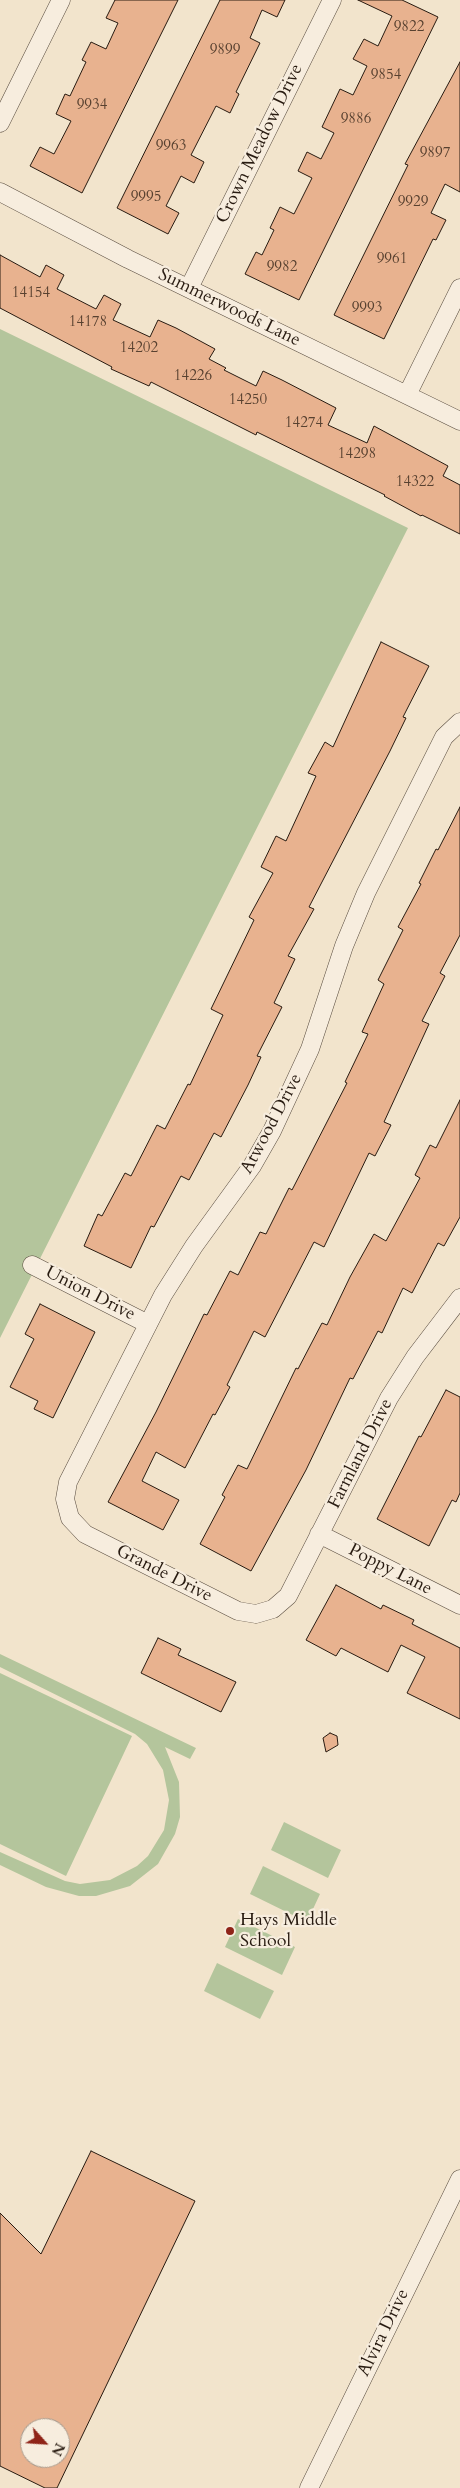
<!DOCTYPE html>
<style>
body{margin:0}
#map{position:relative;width:460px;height:2488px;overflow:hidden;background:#f2e4cc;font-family:Cardo,serif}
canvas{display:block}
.north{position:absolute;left:20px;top:2418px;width:50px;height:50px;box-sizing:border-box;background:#f7edde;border:1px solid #a4998c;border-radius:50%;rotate:116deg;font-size:14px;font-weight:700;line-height:20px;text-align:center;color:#281b11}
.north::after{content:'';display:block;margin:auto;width:18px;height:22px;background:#8f2418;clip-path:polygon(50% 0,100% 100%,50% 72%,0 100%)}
</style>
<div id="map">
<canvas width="460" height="2488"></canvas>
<div class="north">N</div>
</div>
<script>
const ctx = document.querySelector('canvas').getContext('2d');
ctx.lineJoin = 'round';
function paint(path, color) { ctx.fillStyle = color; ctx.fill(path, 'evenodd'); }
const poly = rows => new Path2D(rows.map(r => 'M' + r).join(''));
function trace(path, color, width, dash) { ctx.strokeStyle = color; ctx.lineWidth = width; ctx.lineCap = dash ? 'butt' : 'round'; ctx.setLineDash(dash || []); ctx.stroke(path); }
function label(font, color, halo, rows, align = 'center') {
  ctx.font = font + ' Cardo,serif'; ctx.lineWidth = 4.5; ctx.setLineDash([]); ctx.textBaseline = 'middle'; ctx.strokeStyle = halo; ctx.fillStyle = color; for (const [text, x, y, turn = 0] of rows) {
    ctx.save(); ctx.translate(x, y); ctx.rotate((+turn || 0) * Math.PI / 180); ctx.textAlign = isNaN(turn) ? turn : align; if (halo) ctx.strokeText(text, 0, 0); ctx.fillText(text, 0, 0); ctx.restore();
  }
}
const green = poly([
 [0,329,408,528,0,1338],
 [0,1654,196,1748,190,1759,165,1747,179,1782,180,1817,175,1834,158,1864,130,1886,96,1896,79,1896,46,1887,0,1865,0,1852,65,1881,80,1884,110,1880,137,1866,148,1856,164,1830,169,1800,163,1770,147,1744,135,1734,0,1667],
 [0,1673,132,1736,66,1876,0,1844],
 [284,1822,341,1850,328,1878,271,1850],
 [263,1866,320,1894,307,1922,250,1894],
 [238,1919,295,1947,282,1975,225,1947],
 [217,1963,274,1991,260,2019,204,1991]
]);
const building = poly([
 [115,0,178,0,82,193,30,166,40,147,54,154,71,121,56,114,65,94,70,96,86,62,82,60,91,42,106,49,118,23,106,18,115,0],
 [220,0,285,0,277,17,262,10,250,38,260,43,236,92,239,94,230,113,216,106,191,155,204,162,194,183,181,176,166,206,179,213,168,234,117,208,220,0],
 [358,0,402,0,438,17,299,300,245,274,256,252,262,255,274,230,270,228,280,207,294,214,312,178,298,171,307,152,321,159,334,133,322,127,340,89,353,95,367,66,353,59,364,39,378,46,392,16,358,0],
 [460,62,460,192,445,184,431,213,446,220,436,240,433,239,384,339,334,315,408,165,405,164,460,62],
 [0,255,40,277,46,265,64,275,57,289,96,309,104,295,121,304,113,320,150,337,158,320,176,328,215,349,209,359,226,368,224,370,256,386,263,371,282,380,336,408,328,425,367,443,374,426,448,466,443,476,460,485,460,534,422,515,421,516,384,496,385,495,257,432,256,435,151,382,149,386,111,369,112,367,0,308,0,255],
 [381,642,429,666,403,717,406,718,390,751,309,907,314,909,288,956,295,959,274,1003,282,1007,257,1056,261,1057,248,1085,221,1137,214,1133,189,1180,181,1176,154,1227,151,1226,131,1268,84,1246,98,1214,102,1216,125,1173,131,1176,157,1125,165,1129,188,1084,190,1085,223,1015,211,1009,254,920,249,917,273,873,261,867,276,836,286,841,316,776,308,773,325,742,333,747,381,642],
 [460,807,460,935,440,973,445,976,422,1021,429,1024,384,1122,391,1125,375,1156,369,1153,324,1247,314,1242,265,1337,254,1331,227,1385,230,1387,215,1415,213,1414,185,1468,156,1452,142,1481,179,1500,163,1530,108,1502,156,1412,204,1314,207,1315,230,1271,238,1275,260,1232,266,1234,289,1188,292,1190,347,1083,345,1082,368,1034,362,1032,384,984,378,980,403,930,398,927,421,884,419,883,436,849,438,850,460,807],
 [460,1100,460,1217,444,1246,438,1243,412,1293,403,1288,382,1333,378,1331,353,1379,350,1378,306,1470,251,1571,200,1544,225,1497,222,1495,238,1465,247,1469,296,1368,298,1369,322,1323,327,1325,350,1277,374,1234,386,1241,420,1178,415,1175,430,1145,436,1148,460,1100],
 [40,1304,95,1332,53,1418,34,1409,38,1401,10,1387,34,1339,25,1334,40,1304],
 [446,1390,460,1397,460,1493,456,1502,452,1500,429,1546,377,1519,419,1436,421,1437,446,1390],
 [336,1585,381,1609,383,1605,414,1620,412,1624,460,1648,460,1719,407,1693,425,1657,401,1645,388,1672,341,1648,336,1656,306,1640,336,1585],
 [158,1638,181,1649,178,1655,236,1682,221,1712,141,1673,158,1638],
 [330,1733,337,1736,338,1745,326,1752,323,1738,330,1733],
 [91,2151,195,2201,57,2488,45,2488,0,2466,0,2213,41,2254,91,2151],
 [30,2428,60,2428,60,2458,30,2458,30,2428]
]);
const street = poly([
 [0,123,61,0],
 [0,192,128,259,460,421],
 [189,288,332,0],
 [407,395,460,288],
 [460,722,444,737,366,893,344,946,310,1049,272,1131,252,1166,194,1246,163,1295,68,1482,65,1499,70,1518,85,1534,238,1611,256,1614,273,1609,288,1596,389,1398,415,1357,460,1298],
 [32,1265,148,1324],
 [319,1534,460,1605],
 [309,2488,460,2179]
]);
const markers = [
 [230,1931,5,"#8f2418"]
];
const numberNames = [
 ["9822",409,28],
 ["9899",225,51],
 ["9854",386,76],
 ["9934",92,106],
 ["9886",356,120],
 ["9963",171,147],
 ["9897",435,154],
 ["9995",146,198],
 ["9929",413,203],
 ["9961",392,260],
 ["9982",282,268],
 ["14154",31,294],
 ["9993",367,309],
 ["14178",88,323],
 ["14202",139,349],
 ["14226",193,377],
 ["14250",248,401],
 ["14274",304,424],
 ["14298",357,455],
 ["14322",415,483]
];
const streetNames = [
 ["Crown Meadow Drive",260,144,-64],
 ["Summerwoods Lane",229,308,26],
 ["Atwood Drive",272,1124,-62],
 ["Union Drive",90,1294,27],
 ["Farmland Drive",361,1454,-63],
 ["Poppy Lane",390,1570,27],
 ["Grande Drive",164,1574,27],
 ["Alvira Drive",384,2333,-64]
];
const poiNames = [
 ["Hays Middle",240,1921],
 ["School",240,1942]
];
paint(green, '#b4c59c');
paint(building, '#e8b28f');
trace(building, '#281b11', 1);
trace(street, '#5a4d40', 19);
trace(street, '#f7edde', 18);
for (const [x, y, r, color] of markers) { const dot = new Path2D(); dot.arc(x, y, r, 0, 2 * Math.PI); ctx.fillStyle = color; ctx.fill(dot); trace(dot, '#f7edde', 2); }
label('15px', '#584130', null, numberNames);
label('18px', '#281b11', '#f7edde', streetNames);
label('18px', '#281b11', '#f7edde', poiNames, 'left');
</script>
